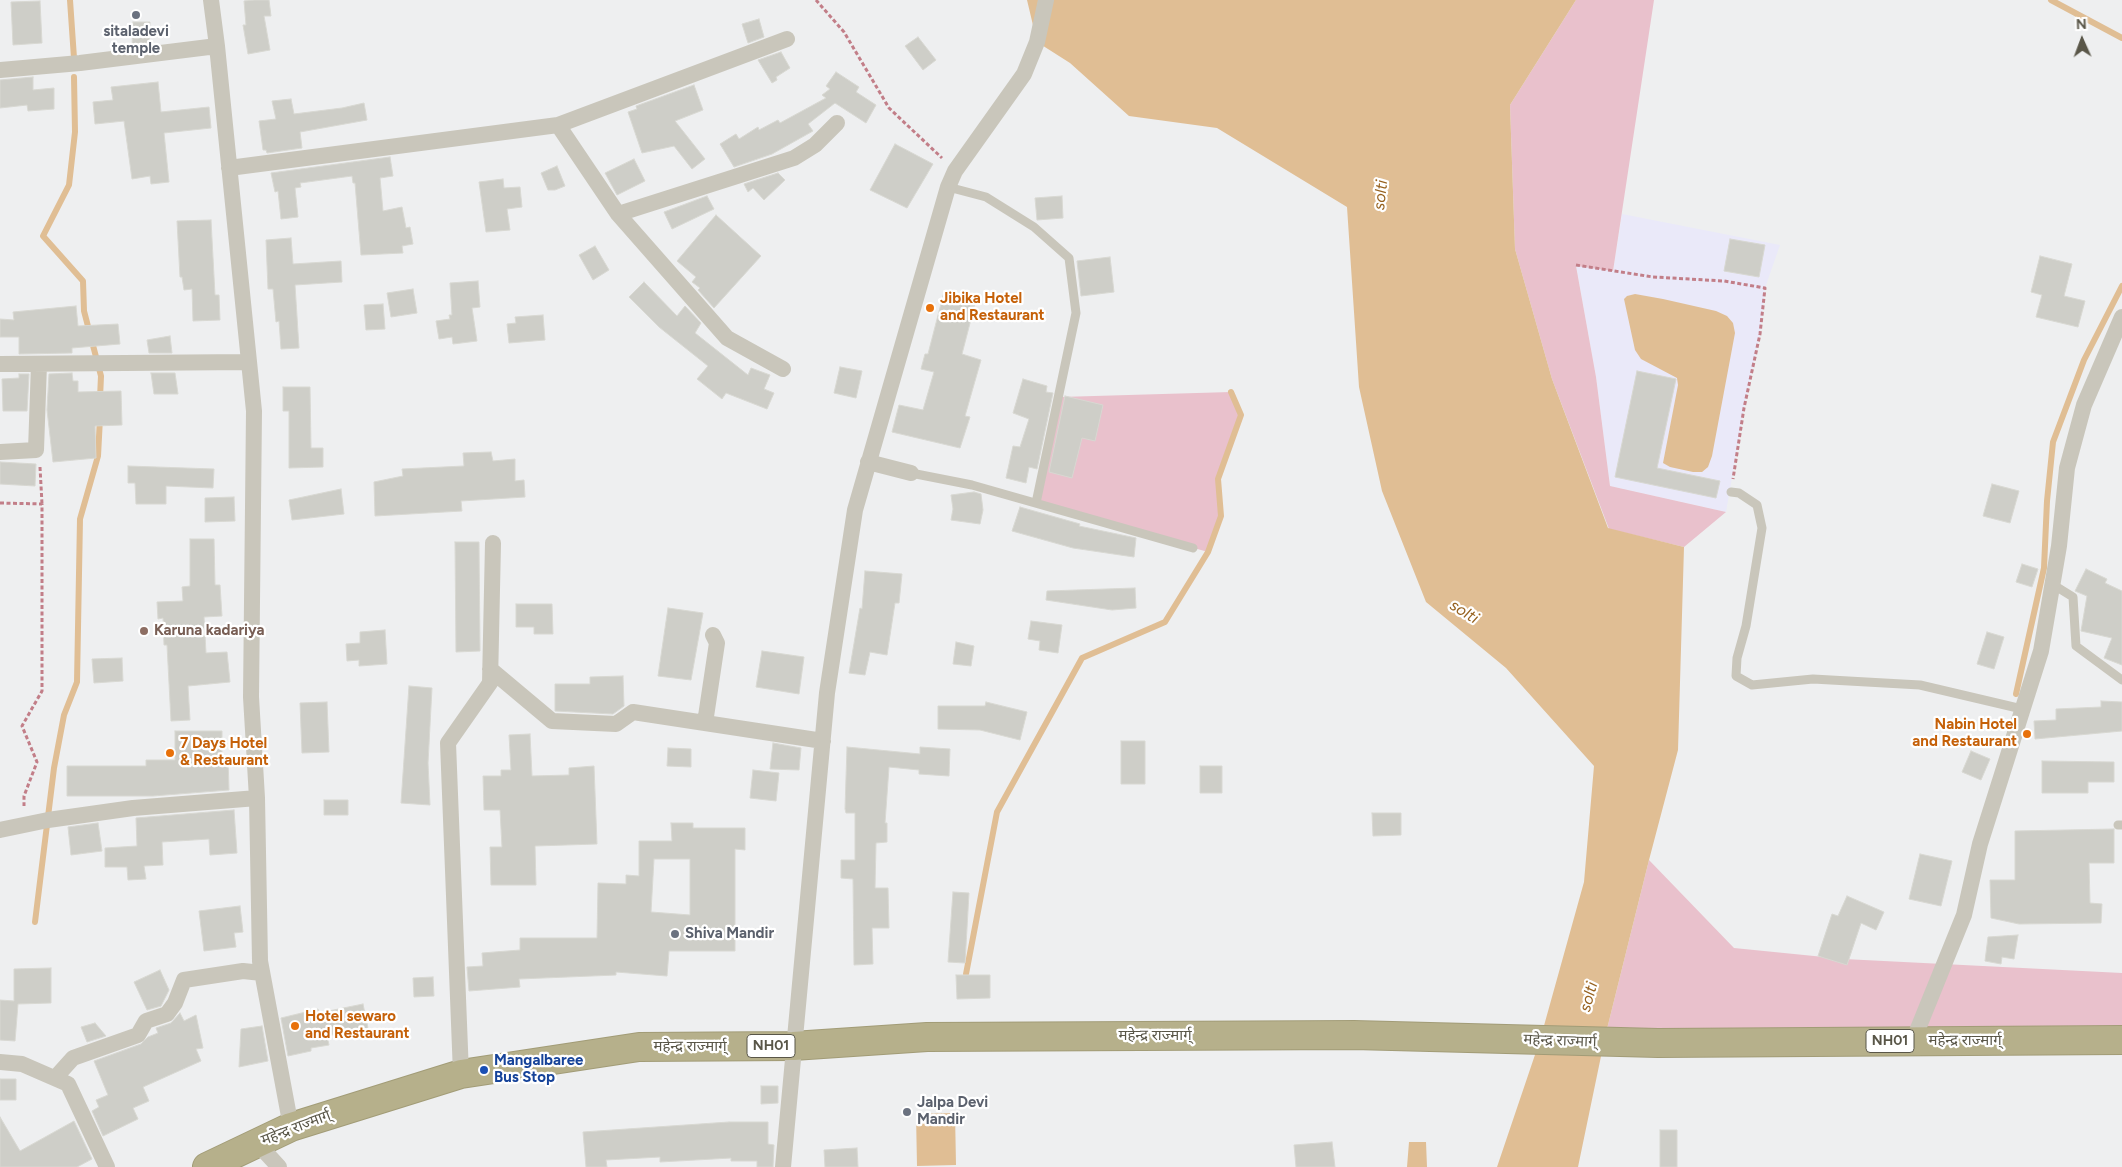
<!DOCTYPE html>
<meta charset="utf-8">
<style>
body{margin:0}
#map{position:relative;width:2122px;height:1167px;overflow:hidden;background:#eeeff0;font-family:Figtree,sans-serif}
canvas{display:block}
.north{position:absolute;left:2057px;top:15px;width:50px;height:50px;-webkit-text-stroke:4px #fff;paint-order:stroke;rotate:358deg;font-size:14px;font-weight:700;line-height:20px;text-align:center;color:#595648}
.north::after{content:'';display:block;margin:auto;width:18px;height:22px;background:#595648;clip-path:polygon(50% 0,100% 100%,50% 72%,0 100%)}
</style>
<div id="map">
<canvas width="2122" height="1167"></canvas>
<div class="north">N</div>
</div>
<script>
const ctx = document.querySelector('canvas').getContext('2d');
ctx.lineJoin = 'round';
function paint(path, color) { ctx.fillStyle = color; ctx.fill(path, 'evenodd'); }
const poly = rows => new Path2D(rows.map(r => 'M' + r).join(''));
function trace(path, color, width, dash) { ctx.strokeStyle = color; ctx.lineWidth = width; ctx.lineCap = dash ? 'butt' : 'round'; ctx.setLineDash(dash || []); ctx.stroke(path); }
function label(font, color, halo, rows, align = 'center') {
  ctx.font = font + ' Figtree,"Noto Sans Devanagari",sans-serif'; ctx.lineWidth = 4.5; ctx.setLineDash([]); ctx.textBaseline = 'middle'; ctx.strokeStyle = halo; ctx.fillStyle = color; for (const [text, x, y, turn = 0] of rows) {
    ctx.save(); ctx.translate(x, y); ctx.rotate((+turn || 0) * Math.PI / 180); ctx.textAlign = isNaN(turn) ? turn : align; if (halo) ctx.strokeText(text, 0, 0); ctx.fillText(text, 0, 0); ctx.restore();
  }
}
const commercial = poly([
 [1622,214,1780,245,1765,288,1760,334,1744,408,1726,512,1610,486,1596,377,1576,265,1613,271]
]);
const green = poly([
 [1576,0,1654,0,1613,271,1576,266,1596,377,1610,486,1726,512,1684,547,1609,529,1552,379,1515,249,1510,105],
 [1231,392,1241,415,1218,479,1221,516,1208,552,1036,503,1060,397],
 [1649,860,1734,948,1844,959,2122,973,2122,1040,1605,1037]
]);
const water = poly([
 [1027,0,1576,0,1510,105,1515,249,1552,379,1608,528,1684,547,1678,750,1649,860,1605,1037,1578,1167,1497,1167,1540,1040,1584,882,1594,766,1506,668,1426,602,1382,491,1359,387,1347,207,1217,128,1129,116,1070,63,1037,42],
 [1635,294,1663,299,1716,311,1727,316,1733,323,1735,333,1712,456,1708,467,1702,472,1693,472,1670,467,1663,463,1678,385,1677,378,1641,359,1635,350,1624,299,1627,296],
 [955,1113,956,1165,917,1166,916,1114],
 [1409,1142,1426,1142,1427,1167,1407,1167]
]);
const stream = poly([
 [70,0,74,58],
 [2051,0,2122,38],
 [74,77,75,132,69,185,43,236,83,281,84,311,101,376,100,398],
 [2016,694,2044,568,2047,501,2053,442,2084,360,2122,286],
 [35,922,54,768,64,715,77,682,80,519,98,456,100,418],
 [966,974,997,812,1082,658,1165,622,1208,552,1221,516,1218,479,1241,415,1231,392]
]);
const building = poly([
 [254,0,269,0,271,16,264,16,270,50,248,54,243,25,246,25,244,1,254,0],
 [40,1,42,43,13,45,11,2,40,1],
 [759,19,764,37,748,43,742,24,759,19],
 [133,22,150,22,149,44,132,46,133,22],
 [918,37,936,60,923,70,905,46,918,37],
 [781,52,790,68,776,77,777,80,772,83,758,60,781,52],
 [836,72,859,87,856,92,876,105,866,123,835,103,808,124,813,131,772,154,734,167,720,144,736,134,739,139,758,127,759,130,778,120,780,123,826,98,822,95,830,89,826,86,836,72],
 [33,77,33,90,54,88,54,109,28,111,27,105,0,108,0,80,33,77],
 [158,82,161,112,209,107,211,128,164,133,169,182,151,184,150,176,132,179,124,121,95,124,93,102,113,100,111,87,158,82],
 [694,85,703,110,675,121,705,159,692,169,674,146,642,153,628,112,637,109,636,106,694,85],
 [291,99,294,114,342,108,364,103,367,120,300,132,302,148,267,153,266,150,263,150,259,121,276,119,272,101,291,99],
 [895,144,933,164,907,208,870,190,895,144],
 [390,157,393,176,380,178,383,211,402,207,406,228,410,227,413,244,402,246,403,253,361,255,355,183,353,183,352,176,300,183,301,187,295,188,298,217,281,219,278,191,275,192,271,173,390,157],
 [634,159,645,181,617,195,605,173,634,159],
 [557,166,565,186,555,190,548,190,541,173,557,166],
 [778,173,785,180,764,200,753,188,748,192,744,184,778,173],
 [503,179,504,188,520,187,522,207,507,209,510,230,486,232,479,182,503,179],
 [707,196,714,209,672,229,664,212,707,196],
 [1062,196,1063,218,1037,220,1035,198,1062,196],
 [716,215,761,256,714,308,698,290,700,288,692,282,696,277,677,261,716,215],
 [211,220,215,295,219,295,220,320,193,321,192,289,184,290,182,277,180,277,177,221,211,220],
 [291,238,293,264,341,261,342,282,295,285,299,348,281,349,279,321,276,322,273,289,268,289,266,240,291,238],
 [1730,239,1765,245,1759,277,1724,271,1730,239],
 [595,246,609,270,593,280,579,255,595,246],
 [2040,256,2072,264,2064,296,2085,301,2078,327,2036,317,2042,295,2031,292,2040,256],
 [1110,257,1114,292,1081,296,1077,261,1110,257],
 [478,281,480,307,472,308,477,341,453,344,452,337,439,339,436,321,450,319,449,315,452,315,450,283,478,281],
 [644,282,677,316,685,306,701,323,695,333,748,375,751,368,770,375,764,389,774,393,767,409,726,393,722,399,697,379,708,366,659,327,629,297,644,282],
 [413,289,417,313,391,317,387,293,413,289],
 [944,292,976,300,962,354,981,360,965,416,970,417,960,448,892,432,899,405,923,410,934,372,921,369,925,354,928,354,944,292],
 [383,304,385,329,366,330,364,305,383,304],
 [76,306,78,326,118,324,120,344,72,348,72,353,19,354,19,337,0,337,0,319,14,320,13,312,76,306],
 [543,315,545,340,509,343,507,324,516,323,515,317,543,315],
 [170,336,172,353,149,353,147,340,170,336],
 [840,367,862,371,856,398,834,393,840,367],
 [1637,371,1676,379,1657,468,1720,481,1716,498,1615,477,1637,371],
 [72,373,73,381,78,381,78,392,121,391,122,425,95,426,96,458,53,462,47,410,49,374,72,373],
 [151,373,175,373,178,394,154,394,151,373],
 [19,374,29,374,27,411,3,411,2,379,19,378,19,374],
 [1023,379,1047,386,1046,392,1053,393,1037,469,1029,467,1026,483,1006,478,1013,446,1020,447,1029,419,1013,413,1023,379],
 [283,387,310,387,311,448,323,448,323,467,289,468,289,411,283,411,283,387],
 [1065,396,1103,405,1095,441,1082,438,1072,478,1049,472,1065,396],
 [491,452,493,461,515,459,515,481,524,480,525,497,461,501,462,511,375,516,374,482,403,476,402,469,464,466,463,453,491,452],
 [0,462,36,464,35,486,0,484,0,462],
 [128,466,214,469,213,488,166,486,166,504,136,504,135,483,128,483,128,466],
 [1992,484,2019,491,2010,523,1983,516,1992,484],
 [341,489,344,514,292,520,289,500,341,489],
 [974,492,981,494,983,510,980,524,951,520,953,509,951,495,974,492],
 [234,497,235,521,205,522,205,498,234,497],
 [1020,507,1080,524,1079,526,1136,538,1134,557,1073,548,1012,531,1020,507],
 [190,539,214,539,215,585,220,585,222,616,204,617,206,653,227,652,230,682,188,686,190,720,171,721,167,645,164,645,163,618,158,619,157,602,183,601,182,587,190,586,190,539],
 [455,542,479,542,480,651,456,652,455,542],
 [2022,564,2038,569,2032,587,2016,582,2022,564],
 [2086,569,2107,579,2105,583,2122,591,2122,665,2104,658,2112,638,2081,631,2087,596,2075,591,2086,569],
 [865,571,902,574,899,603,895,603,887,655,870,652,865,675,849,673,860,608,862,609,865,571],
 [1135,588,1136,608,1112,610,1046,600,1047,591,1135,588],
 [516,604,552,604,553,634,534,634,534,627,516,627,516,604],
 [668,608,703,613,691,680,658,676,668,608],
 [1031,621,1062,625,1058,653,1039,650,1040,641,1028,639,1031,621],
 [385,630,387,664,359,666,359,660,347,661,346,644,360,643,360,632,385,630],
 [1987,632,2004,637,1994,669,1977,664,1987,632],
 [956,642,974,646,971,666,953,664,956,642],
 [762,651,804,657,799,694,756,687,762,651],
 [122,658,123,681,94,683,92,659,122,658],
 [623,676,624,706,613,714,555,711,555,684,590,684,590,677,623,676],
 [409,686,432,688,428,763,430,805,401,803,409,686],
 [2101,701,2122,702,2122,731,2035,739,2034,721,2056,720,2056,709,2101,707,2101,701],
 [327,702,329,752,302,753,300,703,327,702],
 [986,702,1027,712,1020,740,980,730,938,729,938,706,985,706,986,702],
 [175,731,222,731,222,758,228,758,229,790,153,796,67,796,67,766,146,766,146,760,175,760,175,731],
 [530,734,532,776,569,775,569,768,594,766,597,844,535,846,536,885,491,885,490,847,502,847,500,810,484,810,483,776,501,776,501,770,511,770,509,735,530,734],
 [1121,741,1145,741,1145,784,1121,784,1121,741],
 [773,743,801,748,799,770,770,769,773,743],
 [847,747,920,754,920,747,950,749,949,776,919,774,919,770,889,767,885,823,887,823,887,842,876,843,875,888,888,888,889,928,872,928,873,964,854,965,853,879,841,878,841,860,855,860,855,813,846,813,845,809,847,747],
 [668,748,691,749,691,767,667,766,668,748],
 [1971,751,1990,759,1981,780,1962,772,1971,751],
 [2042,761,2114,762,2114,782,2088,782,2088,793,2042,793,2042,761],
 [1200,766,1222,766,1222,793,1200,793,1200,766],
 [753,770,779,773,776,801,750,798,753,770],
 [324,800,348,800,348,815,324,815,324,800],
 [234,810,237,853,210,855,209,839,162,842,163,865,144,866,146,879,128,880,127,867,105,867,105,848,137,846,136,818,234,810],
 [1372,813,1401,813,1401,835,1373,836,1372,813],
 [98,823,102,851,71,855,68,827,98,823],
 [671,823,693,823,693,828,745,828,745,850,735,849,735,951,669,951,667,976,616,972,616,975,519,979,520,987,469,991,467,967,483,966,482,953,520,950,520,938,597,938,598,883,626,884,626,875,639,876,639,841,672,841,671,823],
 [654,859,690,859,690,915,651,912,654,859],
 [2114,829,2114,863,2089,863,2090,903,2102,904,2101,923,2019,924,1991,918,1990,880,2015,880,2015,831,2114,829],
 [1920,854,1952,861,1941,906,1909,899,1920,854],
 [953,892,969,893,965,963,948,962,953,892],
 [1847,896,1884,912,1876,930,1861,923,1847,965,1818,956,1832,914,1838,916,1847,896],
 [240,906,243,932,234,933,236,947,204,951,199,911,240,906],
 [2018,935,2014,959,2002,957,2001,964,1985,961,1988,937,2018,935],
 [51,968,51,1003,18,1004,15,1041,0,1040,0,1000,14,1001,14,969,51,968],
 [160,970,169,990,161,1006,147,1010,134,982,160,970],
 [956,975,990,975,990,998,957,999,956,975],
 [433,977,434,996,414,997,413,978,433,977],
 [363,1004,368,1028,327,1036,329,1045,311,1048,311,1051,288,1056,281,1018,318,1009,319,1013,363,1004],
 [180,1013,184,1021,196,1015,203,1048,196,1049,201,1061,143,1087,149,1101,133,1108,138,1119,103,1136,92,1111,99,1107,96,1100,108,1095,94,1061,141,1044,148,1037,158,1033,156,1028,171,1023,180,1013],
 [95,1023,106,1036,87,1042,81,1027,95,1023],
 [262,1026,268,1061,239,1067,241,1029,262,1026],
 [0,1079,16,1079,16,1100,0,1100,0,1079],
 [761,1086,778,1086,778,1103,761,1104,761,1086],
 [0,1117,20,1151,74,1121,92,1159,77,1167,0,1167,0,1117],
 [729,1122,768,1122,768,1144,774,1145,773,1167,757,1167,757,1161,731,1161,731,1158,660,1162,660,1157,606,1160,607,1167,586,1167,583,1132,729,1122],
 [1660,1130,1677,1130,1677,1167,1660,1167,1660,1130],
 [1332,1142,1335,1167,1296,1167,1294,1145,1332,1142],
 [857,1148,858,1167,825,1167,824,1150,857,1148]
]);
const path = poly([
 [816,0,844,32,889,108,942,158],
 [1576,265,1653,277,1724,281,1765,288,1760,334,1744,408,1733,479],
 [40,467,42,504],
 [0,503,42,504,42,691,22,726,37,762,24,796,24,806]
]);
const lane = poly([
 [948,187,986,197,1034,227,1069,258,1076,313,1036,503],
 [911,473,972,485,1193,548],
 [1731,492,1739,493,1757,505,1762,528,1746,626,1737,658,1736,676,1752,685,1813,679,1920,685,2022,709],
 [2052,584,2073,597,2076,646,2122,680],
 [2118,825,2122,825]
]);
const street = poly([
 [211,0,217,46,254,411,251,697,257,798,260,961,291,1127],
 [0,70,80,63,217,46],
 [558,125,787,39],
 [229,168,558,125,618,214,727,338,783,369],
 [618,214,794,158,815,145,837,123],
 [0,364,249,362],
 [0,452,36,450,39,364],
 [868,462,911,473],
 [713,635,717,643,705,723,823,741],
 [490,669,552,721,616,724,633,712,705,723],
 [0,830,48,820,133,808,257,798],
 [1913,1041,1964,915,1980,844,2041,651,2059,546,2067,468,2084,405,2122,317],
 [0,1062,22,1064,68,1084,107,1167],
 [461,1074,448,743,490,683,493,543],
 [55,1078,73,1058,138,1035,146,1021,167,1014,175,1003,184,980,243,971,262,973],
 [257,1143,279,1167],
 [783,1167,827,693,855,510,948,187,955,171,1024,74,1037,42,1046,0]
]);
const highway = poly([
 [207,1167,291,1127,461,1074,639,1047,793,1046,927,1037,1354,1035,1658,1043,2122,1040]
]);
const markers = [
 [136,15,5,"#6b7280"],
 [930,308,5,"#e8710a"],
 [144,631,5,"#8d6e63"],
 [2027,734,5,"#e8710a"],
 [170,753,5,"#e8710a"],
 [675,934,5,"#6b7280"],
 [295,1026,5,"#e8710a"],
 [484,1070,5,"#1a4fb4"],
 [907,1112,5,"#6b7280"]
];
const shields = [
 [1890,1041,48],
 [771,1046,48]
];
const shieldNames = [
 ["NH01",1890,1041],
 ["NH01",771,1046]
];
const worshipNames = [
 ["sitaladevi",136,32,"center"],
 ["temple",136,49,"center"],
 ["Shiva Mandir",685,934],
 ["Jalpa Devi",917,1103],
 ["Mandir",917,1120]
];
const foodNames = [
 ["Jibika Hotel",940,299],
 ["and Restaurant",940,316],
 ["Nabin Hotel",2017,725,"right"],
 ["and Restaurant",2017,742,"right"],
 ["7 Days Hotel",180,744],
 ["& Restaurant",180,761],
 ["Hotel sewaro",305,1017],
 ["and Restaurant",305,1034]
];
const educationNames = [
 ["Karuna kadariya",154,631]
];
const streetNames = [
 ["महेन्द्र राज्मार्ग्",1155,1036],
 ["महेन्द्र राज्मार्ग्",1560,1041,2],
 ["महेन्द्र राज्मार्ग्",1965,1041],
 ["महेन्द्र राज्मार्ग्",690,1047],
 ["महेन्द्र राज्मार्ग्",296,1128,-21]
];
const transitNames = [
 ["Mangalbaree",494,1061],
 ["Bus Stop",494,1078]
];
const waterNames = [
 ["solti",1381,195,-84],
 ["solti",1464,612,32],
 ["solti",1589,997,-75]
];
paint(commercial, '#eae9f9');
paint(green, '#e9c1cc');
paint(water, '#e0be94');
trace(stream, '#e0be94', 6);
paint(building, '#cecec8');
trace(building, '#d8d8d2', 1);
trace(highway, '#a29c77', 30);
trace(path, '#c27e88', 3, [4, 2.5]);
trace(lane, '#c9c6bb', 9);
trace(street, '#c9c6bb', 16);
trace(highway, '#b6b08b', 28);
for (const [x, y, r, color] of markers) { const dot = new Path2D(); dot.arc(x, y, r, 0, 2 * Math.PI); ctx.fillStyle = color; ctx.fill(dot); trace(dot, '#fff', 2); }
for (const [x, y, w] of shields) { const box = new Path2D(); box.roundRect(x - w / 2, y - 11.5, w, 23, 4); ctx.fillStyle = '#fff'; ctx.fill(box); trace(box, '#595648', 1); }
label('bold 14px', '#595648', null, shieldNames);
label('bold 15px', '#5b616d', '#fff', worshipNames, 'left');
label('bold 15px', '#c56008', '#fff', foodNames, 'left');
label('bold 15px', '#785e54', '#fff', educationNames, 'left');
label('15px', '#595648', '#fff', streetNames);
label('bold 15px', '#164399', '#fff', transitNames, 'left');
label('italic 16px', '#96611e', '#fff', waterNames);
</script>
